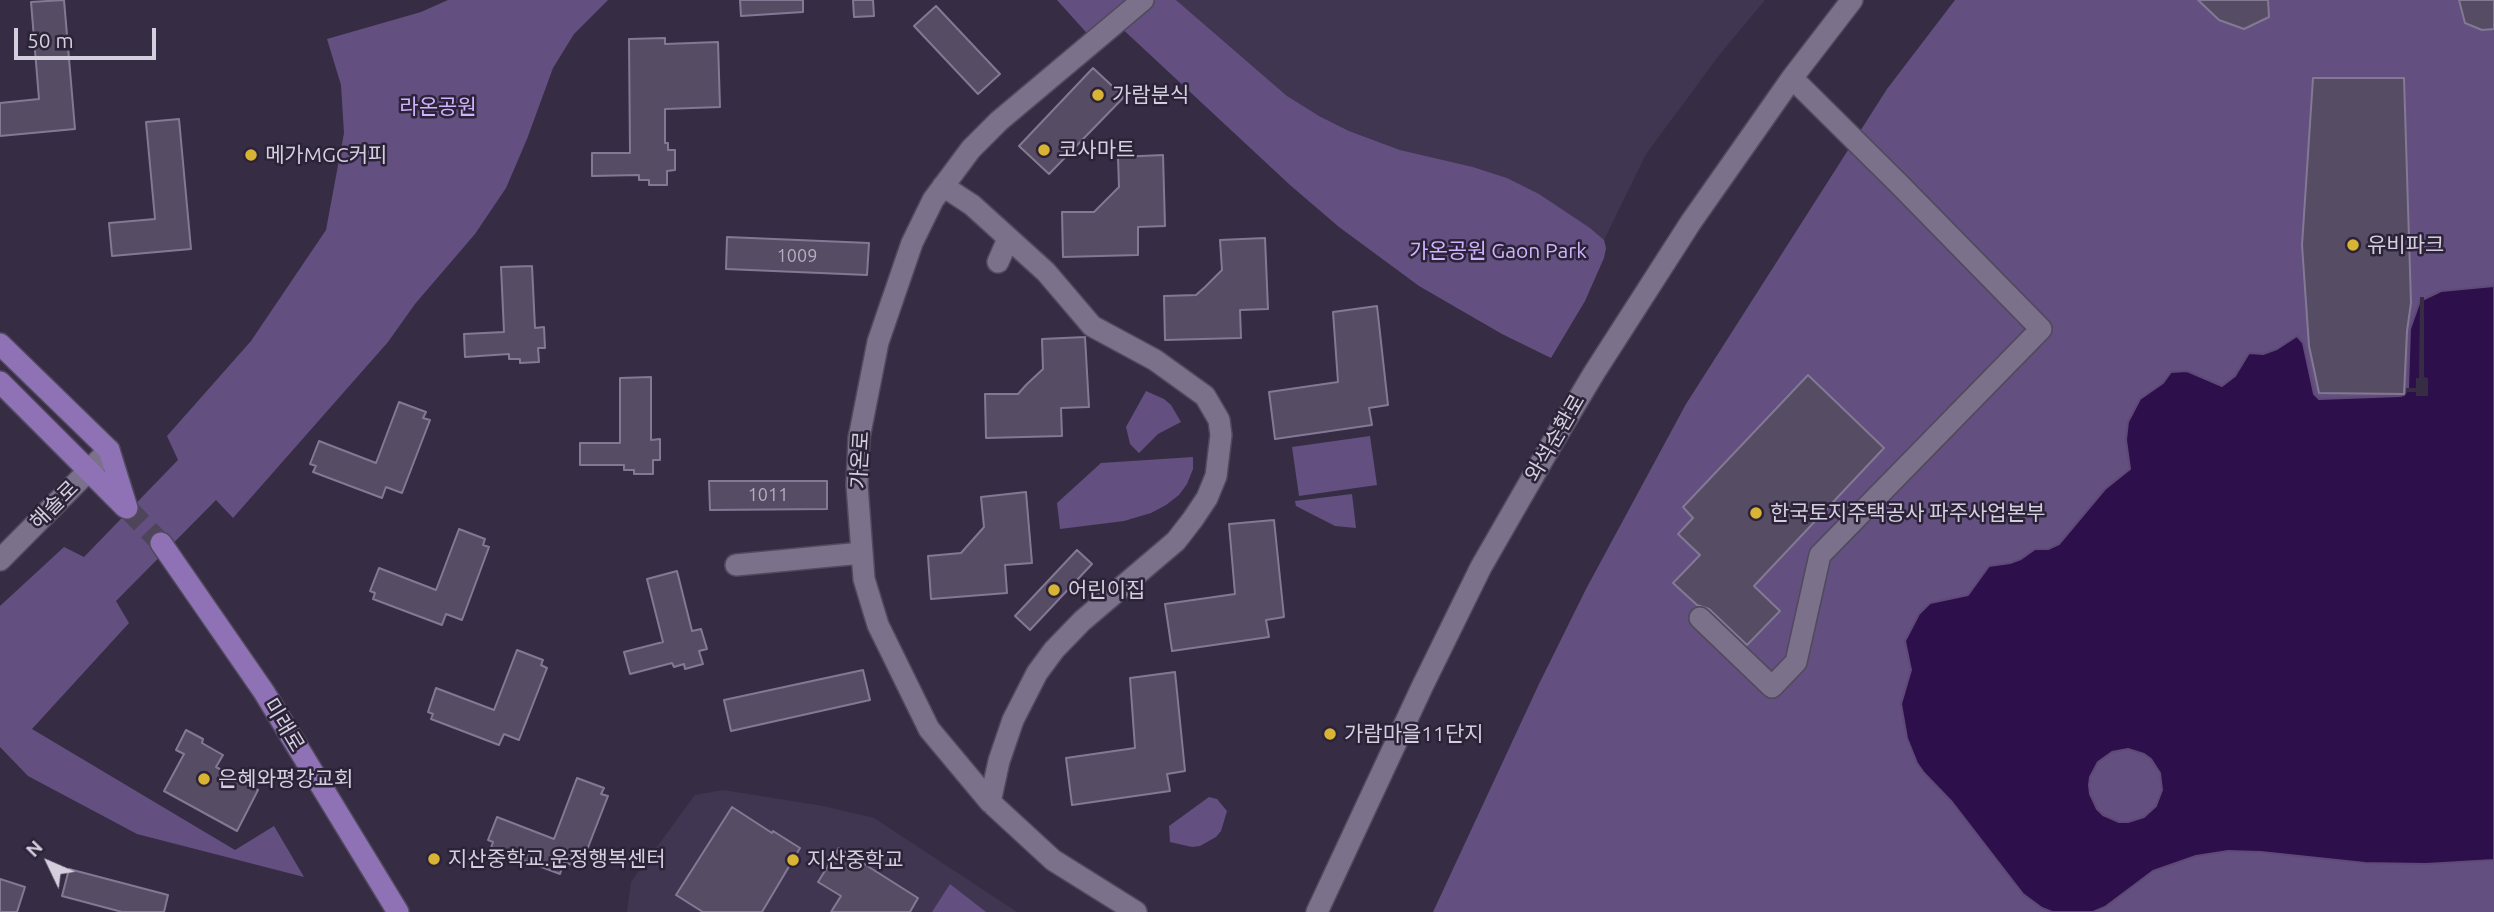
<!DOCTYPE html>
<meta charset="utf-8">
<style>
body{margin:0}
#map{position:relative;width:2494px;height:912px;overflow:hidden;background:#362d44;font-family:Ubuntu,sans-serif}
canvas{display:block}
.north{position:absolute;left:14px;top:828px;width:70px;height:70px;-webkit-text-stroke:5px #2c2339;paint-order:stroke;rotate:314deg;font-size:19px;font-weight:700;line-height:28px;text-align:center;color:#d4cfde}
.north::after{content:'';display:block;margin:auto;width:24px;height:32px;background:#d4cfde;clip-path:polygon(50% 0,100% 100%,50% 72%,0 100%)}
.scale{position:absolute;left:14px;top:28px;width:142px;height:32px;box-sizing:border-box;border:4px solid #d4cfde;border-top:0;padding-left:9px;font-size:21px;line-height:24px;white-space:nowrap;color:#d4cfde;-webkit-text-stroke:5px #2c2339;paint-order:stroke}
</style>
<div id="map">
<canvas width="2494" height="912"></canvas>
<div class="north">N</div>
<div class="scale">50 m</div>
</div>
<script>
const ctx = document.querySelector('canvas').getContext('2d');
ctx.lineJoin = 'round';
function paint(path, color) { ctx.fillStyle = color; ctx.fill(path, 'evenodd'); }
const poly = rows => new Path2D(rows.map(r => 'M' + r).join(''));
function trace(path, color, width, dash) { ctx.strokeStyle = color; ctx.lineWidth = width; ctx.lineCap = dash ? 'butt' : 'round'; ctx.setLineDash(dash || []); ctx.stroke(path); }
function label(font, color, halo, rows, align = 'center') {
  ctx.font = font + ' Ubuntu,"Noto Sans KR",sans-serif'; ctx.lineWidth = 5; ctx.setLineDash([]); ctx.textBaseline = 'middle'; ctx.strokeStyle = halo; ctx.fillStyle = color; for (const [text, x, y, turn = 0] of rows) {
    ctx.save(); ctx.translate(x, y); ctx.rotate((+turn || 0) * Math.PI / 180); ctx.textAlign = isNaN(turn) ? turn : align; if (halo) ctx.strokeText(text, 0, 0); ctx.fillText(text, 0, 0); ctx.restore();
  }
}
const built = poly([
 [1176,0,1765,0,1720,54,1646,154,1604,240,1590,228,1539,194,1507,178,1473,167,1400,150,1349,131,1303,108,1287,96],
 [723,790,823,806,874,818,1017,912,627,912,631,882,695,795]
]);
const green = poly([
 [448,0,608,0,574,34,553,68,527,139,506,188,475,234,415,304,388,342,233,518,216,500,116,601,129,623,32,729,235,850,274,826,304,877,137,834,28,776,0,747,0,606,64,547,84,557,178,460,167,436,251,341,326,230,344,133,341,85,327,39,421,12],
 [1057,0,1176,0,1287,96,1319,116,1349,131,1400,150,1473,167,1507,178,1539,194,1590,228,1604,240,1606,248,1604,258,1585,301,1551,358,1502,334,1419,286,1339,227,1290,185,1116,23,1093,40],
 [1955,0,2494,0,2494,912,1433,912,1539,684,1586,589,1686,404,1887,89],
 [1146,391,1164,399,1171,405,1181,422,1158,434,1139,453,1130,444,1126,427],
 [1370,436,1377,485,1299,496,1292,447],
 [1193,457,1193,469,1187,484,1179,495,1166,505,1151,513,1124,521,1060,529,1057,503,1101,463],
 [1352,494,1356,528,1335,526,1296,506,1295,501],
 [1209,797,1217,799,1227,811,1221,831,1216,837,1200,846,1192,847,1170,842,1169,826],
 [950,884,986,912,932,912]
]);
const water = poly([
 [2494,286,2494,860,2426,864,2365,863,2261,852,2228,851,2196,856,2153,871,2105,907,2093,912,2052,912,2042,908,2023,894,1952,802,1924,773,1917,763,1907,738,1901,704,1911,670,1905,641,1919,614,1930,603,1968,595,1989,566,2010,563,2021,559,2035,549,2048,549,2059,544,2105,489,2130,469,2126,440,2128,422,2140,399,2163,383,2171,372,2187,371,2222,386,2235,376,2249,353,2263,354,2277,349,2297,336,2303,343,2314,394,2319,399,2400,396,2404,395,2408,388,2410,329,2420,301,2441,291,2494,286],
 [2128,749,2144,754,2151,759,2160,773,2162,790,2156,806,2144,817,2128,822,2119,822,2103,815,2097,809,2090,794,2089,785,2090,777,2098,762,2112,752,2128,749]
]);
const pier = poly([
 [2420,297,2424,297,2424,377,2428,378,2428,396,2416,396,2416,392,2406,392,2406,388,2416,388,2416,378,2419,378]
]);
const building = poly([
 [64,0,75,129,0,136,0,103,39,99,31,2,64,0],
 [740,0,803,0,803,12,741,16,740,0],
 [853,0,873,0,874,16,854,17,853,0],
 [2198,0,2268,0,2269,17,2244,29,2219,20,2198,0],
 [2459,0,2494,0,2494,29,2482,30,2465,23,2459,0],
 [936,6,1000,74,978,94,914,26,936,6],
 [665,38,665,44,718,42,720,107,665,109,665,143,668,143,668,150,675,150,675,170,667,171,667,185,649,185,649,180,639,180,639,175,592,176,592,153,630,153,629,39,665,38],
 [1093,68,1124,97,1049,174,1019,146,1093,68],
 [2313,78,2404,78,2411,303,2407,331,2404,394,2319,393,2309,346,2302,245,2313,78],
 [179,119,191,249,112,256,109,223,155,219,146,122,179,119],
 [1163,155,1165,226,1138,227,1138,255,1063,257,1062,212,1094,212,1119,187,1118,157,1163,155],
 [727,237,869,243,867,275,726,269,727,237],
 [1265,238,1268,309,1240,310,1241,338,1165,340,1164,296,1196,295,1205,287,1222,270,1220,240,1265,238],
 [532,266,535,328,544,327,545,348,538,348,539,362,520,363,520,359,509,359,509,354,465,357,464,334,504,332,501,267,532,266],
 [1377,306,1388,405,1369,408,1372,425,1275,439,1269,392,1338,382,1333,312,1377,306],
 [1085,337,1089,407,1061,408,1062,436,986,438,985,394,1018,394,1026,385,1043,369,1042,339,1085,337],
 [1808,375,1884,448,1754,586,1780,611,1747,645,1709,609,1697,605,1673,583,1700,555,1678,534,1693,518,1683,507,1808,375],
 [651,377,651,440,660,439,660,460,653,460,653,474,634,474,634,470,624,470,624,465,580,465,580,443,620,443,620,378,651,377],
 [399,402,426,412,423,418,430,420,402,493,386,487,382,498,313,472,316,466,310,464,319,441,376,463,399,402],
 [709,481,827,481,827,509,710,510,709,481],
 [1026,492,1032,563,1005,565,1007,593,931,599,928,556,961,553,984,527,981,497,1026,492],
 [1274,520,1284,617,1266,620,1269,637,1172,651,1165,604,1235,594,1229,524,1274,520],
 [459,529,485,539,483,545,489,547,462,620,446,614,442,625,373,599,375,593,370,591,379,568,436,590,459,529],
 [1077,550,1092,564,1030,630,1015,616,1077,550],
 [677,571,692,631,701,629,707,649,699,651,703,664,685,669,684,664,674,667,672,663,630,674,624,652,663,642,647,579,677,571],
 [517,650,543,660,541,665,547,668,519,740,504,734,499,745,431,719,433,714,428,712,436,688,494,710,517,650],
 [863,670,870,700,731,731,724,700,863,670],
 [1175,672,1185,771,1167,774,1170,791,1072,805,1066,758,1135,748,1130,678,1175,672],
 [186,730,203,739,202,743,223,755,216,767,258,790,237,831,164,791,184,754,176,750,186,730],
 [577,778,604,788,601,794,608,796,580,868,564,862,560,874,491,848,493,842,488,840,497,817,554,839,577,778],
 [732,807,772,833,773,831,800,848,762,912,703,912,676,895,732,807],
 [839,848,918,898,910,912,831,912,841,896,818,882,839,848],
 [69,869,168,895,164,912,122,912,62,896,69,869],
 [0,879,25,887,17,912,0,912,0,879]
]);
const majorTunnel = poly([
 [127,508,161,543]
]);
const minor = poly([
 [943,186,972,205,1046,272,1092,326,1155,360,1205,396,1219,420,1221,435,1216,476,1207,498,1193,519,1176,541,1082,621,1054,650,1037,673,1013,720,999,761,990,802],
 [998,262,1008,239],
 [0,560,109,450],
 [736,565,862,553],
 [1700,618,1772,687,1796,662,1820,555,2041,329,1899,184,1792,78],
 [1136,912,1053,860,990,802,929,729,878,625,864,579,857,485,859,438,878,342,912,243,933,200,971,149,999,121,1143,0],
 [1317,912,1422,687,1481,567,1554,440,1594,373,1691,222,1792,78,1852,0]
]);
const major = poly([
 [0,344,109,450,127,508],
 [0,382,125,507],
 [161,543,264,692,398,912]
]);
const markers = [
 [1098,95,7,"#d9b434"],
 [1044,150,7,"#d9b434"],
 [251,155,7,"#d9b434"],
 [2353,245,7,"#d9b434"],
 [1756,513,7,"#d9b434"],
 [1054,590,7,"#d9b434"],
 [1330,734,7,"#d9b434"],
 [204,779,7,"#d9b434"],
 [434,859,7,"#d9b434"],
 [793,860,7,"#d9b434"]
];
const numberNames = [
 ["1009",797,256],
 ["1011",768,495]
];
const poiNames = [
 ["가람분식",1112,95],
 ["코사마트",1058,150],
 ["메가MGC커피",265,155],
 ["유비파크",2367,245],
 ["한국토지주택공사 파주사업본부",1770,513],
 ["어린이집",1068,590],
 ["가람마을11단지",1344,734],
 ["은혜와평강교회",218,779],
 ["지산중학교.운정행복센터",448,859],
 ["지산중학교",807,860]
];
const parkNames = [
 ["라온공원",438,107],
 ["가온공원 Gaon Park",1498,251]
];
const streetNames = [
 ["와석순환로",1555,438,-60],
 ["가온로",860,460,-87],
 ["해솔로",54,505,-45],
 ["미래로",284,725,59]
];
paint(built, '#413652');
paint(green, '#634f80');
paint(water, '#2d0f4b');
trace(water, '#5f4977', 2);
paint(pier, '#362d44');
paint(building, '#564d65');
trace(building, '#837994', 2);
trace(majorTunnel, '#4e455b', 21, [21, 10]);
trace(minor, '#51495c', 24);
trace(major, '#51495c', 24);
trace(minor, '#7b718b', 21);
trace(major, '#8e72b5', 21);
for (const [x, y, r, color] of markers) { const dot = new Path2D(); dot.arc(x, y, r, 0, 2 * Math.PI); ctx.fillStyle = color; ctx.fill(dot); trace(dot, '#2c2339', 2.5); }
label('18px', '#b4aec0', null, numberNames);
label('21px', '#d4cfde', '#2c2339', poiNames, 'left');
label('21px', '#d0b3fe', '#2c2339', parkNames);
label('21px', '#d4cfde', '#2c2339', streetNames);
</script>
